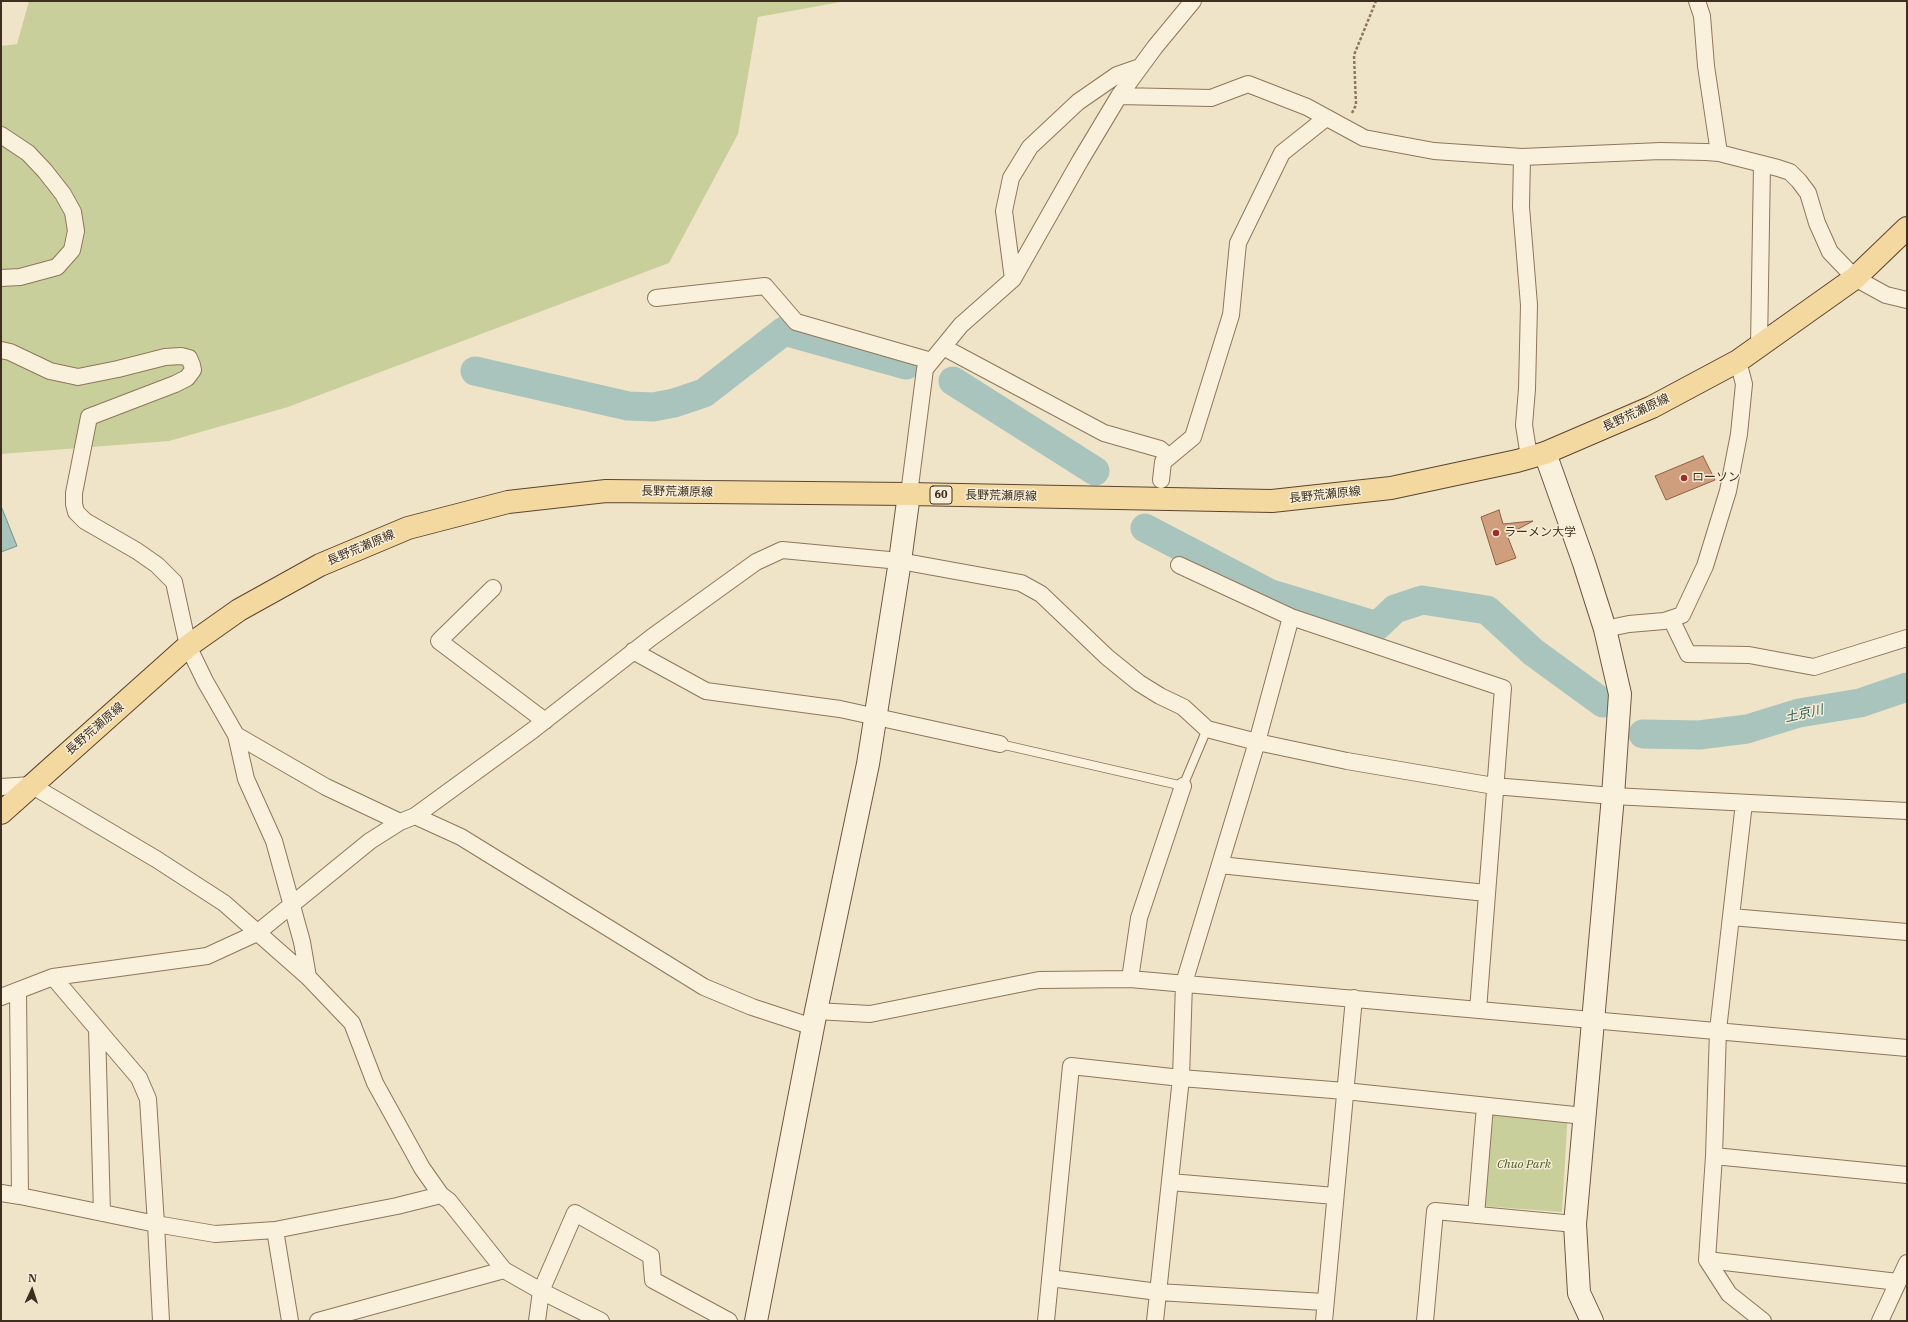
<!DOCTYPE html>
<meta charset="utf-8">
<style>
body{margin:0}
#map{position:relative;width:1908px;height:1322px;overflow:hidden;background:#f0e4c8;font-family:"IBM Plex Serif",serif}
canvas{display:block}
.frame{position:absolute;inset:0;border:2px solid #3d2e20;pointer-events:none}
.north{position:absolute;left:12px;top:1270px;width:40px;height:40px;-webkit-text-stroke:3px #f7eed8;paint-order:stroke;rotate:3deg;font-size:11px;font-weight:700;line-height:16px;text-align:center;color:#3d2e20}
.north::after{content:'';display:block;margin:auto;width:14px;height:18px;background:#3d2e20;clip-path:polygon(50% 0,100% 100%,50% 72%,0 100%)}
</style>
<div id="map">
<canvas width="1908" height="1322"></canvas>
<div class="frame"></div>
<div class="north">N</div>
</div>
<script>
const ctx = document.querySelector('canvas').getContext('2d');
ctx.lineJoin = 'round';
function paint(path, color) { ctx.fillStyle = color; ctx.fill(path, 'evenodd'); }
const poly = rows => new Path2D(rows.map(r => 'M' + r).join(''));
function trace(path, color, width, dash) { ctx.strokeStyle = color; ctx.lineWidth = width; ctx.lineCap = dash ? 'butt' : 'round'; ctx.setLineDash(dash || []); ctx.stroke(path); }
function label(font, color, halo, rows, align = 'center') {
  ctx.font = font + ' "IBM Plex Serif","Noto Sans JP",serif'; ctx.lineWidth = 3; ctx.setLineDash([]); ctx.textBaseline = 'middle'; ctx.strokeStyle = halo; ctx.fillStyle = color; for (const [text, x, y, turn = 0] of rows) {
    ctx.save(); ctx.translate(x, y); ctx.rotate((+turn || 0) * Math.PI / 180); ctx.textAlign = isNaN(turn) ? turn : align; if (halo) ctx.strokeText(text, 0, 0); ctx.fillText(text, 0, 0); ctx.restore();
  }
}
const green = poly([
 [29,1,846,1,758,17,738,134,669,263,288,407,169,441,1,454,1,46,17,44],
 [1568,1111,1562,1212,1481,1206,1488,1112]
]);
const water = poly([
 [1,506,17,546,1,552,1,506]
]);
const river = poly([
 [475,371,628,406,653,407,674,403,704,393,784,331,906,365],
 [953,381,1095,471],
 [1145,528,1271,594,1377,626,1395,609,1422,600,1487,610,1533,652,1603,703],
 [1643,734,1699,735,1747,729,1799,713,1860,703,1907,687]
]);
const building = poly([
 [1703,456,1715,480,1666,500,1655,476,1703,456],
 [1499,510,1503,524,1533,521,1507,535,1516,558,1496,565,1481,517,1499,510]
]);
const path = poly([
 [1352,113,1356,105,1354,55,1376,1]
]);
const lane = poly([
 [1000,744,1183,786,1207,729]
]);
const street = poly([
 [1697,1,1702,16,1706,66,1719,153],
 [1119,96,1211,98,1248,84,1307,107,1364,138,1434,151,1522,157,1661,151,1706,152,1719,153,1778,168,1790,172,1799,181,1808,193,1817,223,1830,252,1855,278,1886,295,1907,300],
 [1,135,28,153,45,171,63,194,73,212,76,231,72,250,57,267,20,277,1,278],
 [1522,157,1521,207,1529,305,1527,389,1524,425,1529,457],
 [1013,279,1004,211,1011,178,1030,147,1078,102,1117,75,1140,67],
 [656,298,765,286,796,322,931,361],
 [1759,346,1762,164],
 [943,347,1104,433,1160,449,1169,457],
 [1,350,10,352,50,371,78,377,118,369,165,357,181,356,189,358,192,365,193,370,187,378,175,384,89,417,74,493,74,504,76,512,85,521,137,551,157,565,174,582,188,646,205,681,236,735,246,779,274,841,302,942,308,977],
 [1161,480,1163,462,1193,437,1231,315,1238,243,1282,153,1326,118],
 [909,494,925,369,961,325,1013,279,1080,161,1119,96,1155,47,1193,1],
 [1179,565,1291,617,1503,688,1478,1010],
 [493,588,439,641,545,721],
 [1671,619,1688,654,1749,655,1814,667,1907,638],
 [1605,629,1629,624,1664,621,1682,615,1705,566,1728,491,1739,434,1744,384,1738,361],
 [633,651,706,691,840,709,1000,744],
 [236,735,326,787,400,822],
 [1,787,31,785,156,859,224,903,308,977,352,1023,375,1083,422,1168,441,1195,449,1201,504,1270,541,1291,601,1321],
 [1744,803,1718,1030,1714,1156,1707,1260,1898,1282],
 [415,816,461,837,704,987,752,1007,813,1027],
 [1220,865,1486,893],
 [1731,917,1907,932],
 [53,977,139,1078,148,1099,156,1224,215,1234,275,1230,397,1206,441,1195],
 [1130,979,1139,918,1183,786],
 [18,991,20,1196,156,1224,161,1321],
 [1,997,53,977,207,956,257,933,370,841,400,822,415,816,533,730,652,637,756,562,782,550,900,561,1021,583,1041,594,1107,657,1139,683,1160,696,1183,707,1207,729,1257,742,1347,761,1494,786,1613,796,1907,811],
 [816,1011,870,1014,1039,980,1130,979,1907,1048],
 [97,1029,102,1213],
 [1714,1156,1907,1175],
 [1170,1182,1335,1196],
 [1,1193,20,1196],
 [1476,1215,1485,1106],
 [275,1230,290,1321],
 [1707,1260,1729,1294,1763,1321],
 [1050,1278,1158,1292,1324,1302],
 [318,1321,504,1270],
 [537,1321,541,1291,575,1213,651,1256,653,1280,729,1321],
 [1046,1321,1071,1066,1181,1078,1345,1091,1584,1116],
 [1155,1321,1181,1078,1184,983,1257,742,1291,617],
 [1324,1321,1354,998],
 [1425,1321,1435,1211,1575,1224],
 [1880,1321,1907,1263]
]);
const secondary = poly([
 [1545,453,1584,563,1605,629,1620,694,1613,796,1575,1224,1579,1293,1592,1321],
 [756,1321,816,1011,868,764,900,561,909,494]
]);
const primary = poly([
 [1,813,188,646,239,610,320,565,408,528,508,502,606,491,909,494,1272,501,1391,488,1517,461,1545,453,1652,407,1738,361,1855,278,1907,228]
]);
const markers = [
 [1684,478,4,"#9e2a2b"],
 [1496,533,4,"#9e2a2b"]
];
const shields = [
 [941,495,22]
];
const shieldNames = [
 ["60",941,495]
];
const streetNames = [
 ["長野荒瀬原線",1636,413,-25],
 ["長野荒瀬原線",677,492,1],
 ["長野荒瀬原線",1325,495,-6],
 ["長野荒瀬原線",1001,496,1],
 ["長野荒瀬原線",361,548,-23],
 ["長野荒瀬原線",95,729,-41]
];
const poiNames = [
 ["ローソン",1692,478],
 ["ラーメン大学",1504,533]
];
const parkNames = [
 ["Chuo Park",1524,1165]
];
const waterNames = [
 ["土京川",1804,714,-13]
];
paint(green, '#c9cf9b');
paint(water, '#a9c4bc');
trace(water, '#6f938a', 1);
trace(river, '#a9c4bc', 29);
paint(building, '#cf9f7d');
trace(building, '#8d5f41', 1);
trace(lane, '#8d765c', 10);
trace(street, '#8d765c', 18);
trace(secondary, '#6f573f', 24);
trace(primary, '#5b4430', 24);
trace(path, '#8d765c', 2.5, [3, 2]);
trace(lane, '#faf1dc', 8);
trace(street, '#faf1dc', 16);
trace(secondary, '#faf1dc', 22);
trace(primary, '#f3d9a0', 22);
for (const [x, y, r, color] of markers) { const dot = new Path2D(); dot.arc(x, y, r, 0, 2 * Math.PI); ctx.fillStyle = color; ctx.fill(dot); trace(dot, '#f7eed8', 1.5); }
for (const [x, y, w] of shields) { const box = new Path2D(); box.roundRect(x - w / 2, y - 9, w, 18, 3); ctx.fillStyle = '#f7eed8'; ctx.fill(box); trace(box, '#3d2e20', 1); }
label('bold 11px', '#3d2e20', null, shieldNames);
label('12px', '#3d2e20', '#f7eed8', streetNames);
label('12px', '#3d2e20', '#f7eed8', poiNames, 'left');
label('italic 12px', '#4d5a26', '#f7eed8', parkNames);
label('italic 13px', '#2f5d5a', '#f7eed8', waterNames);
</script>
